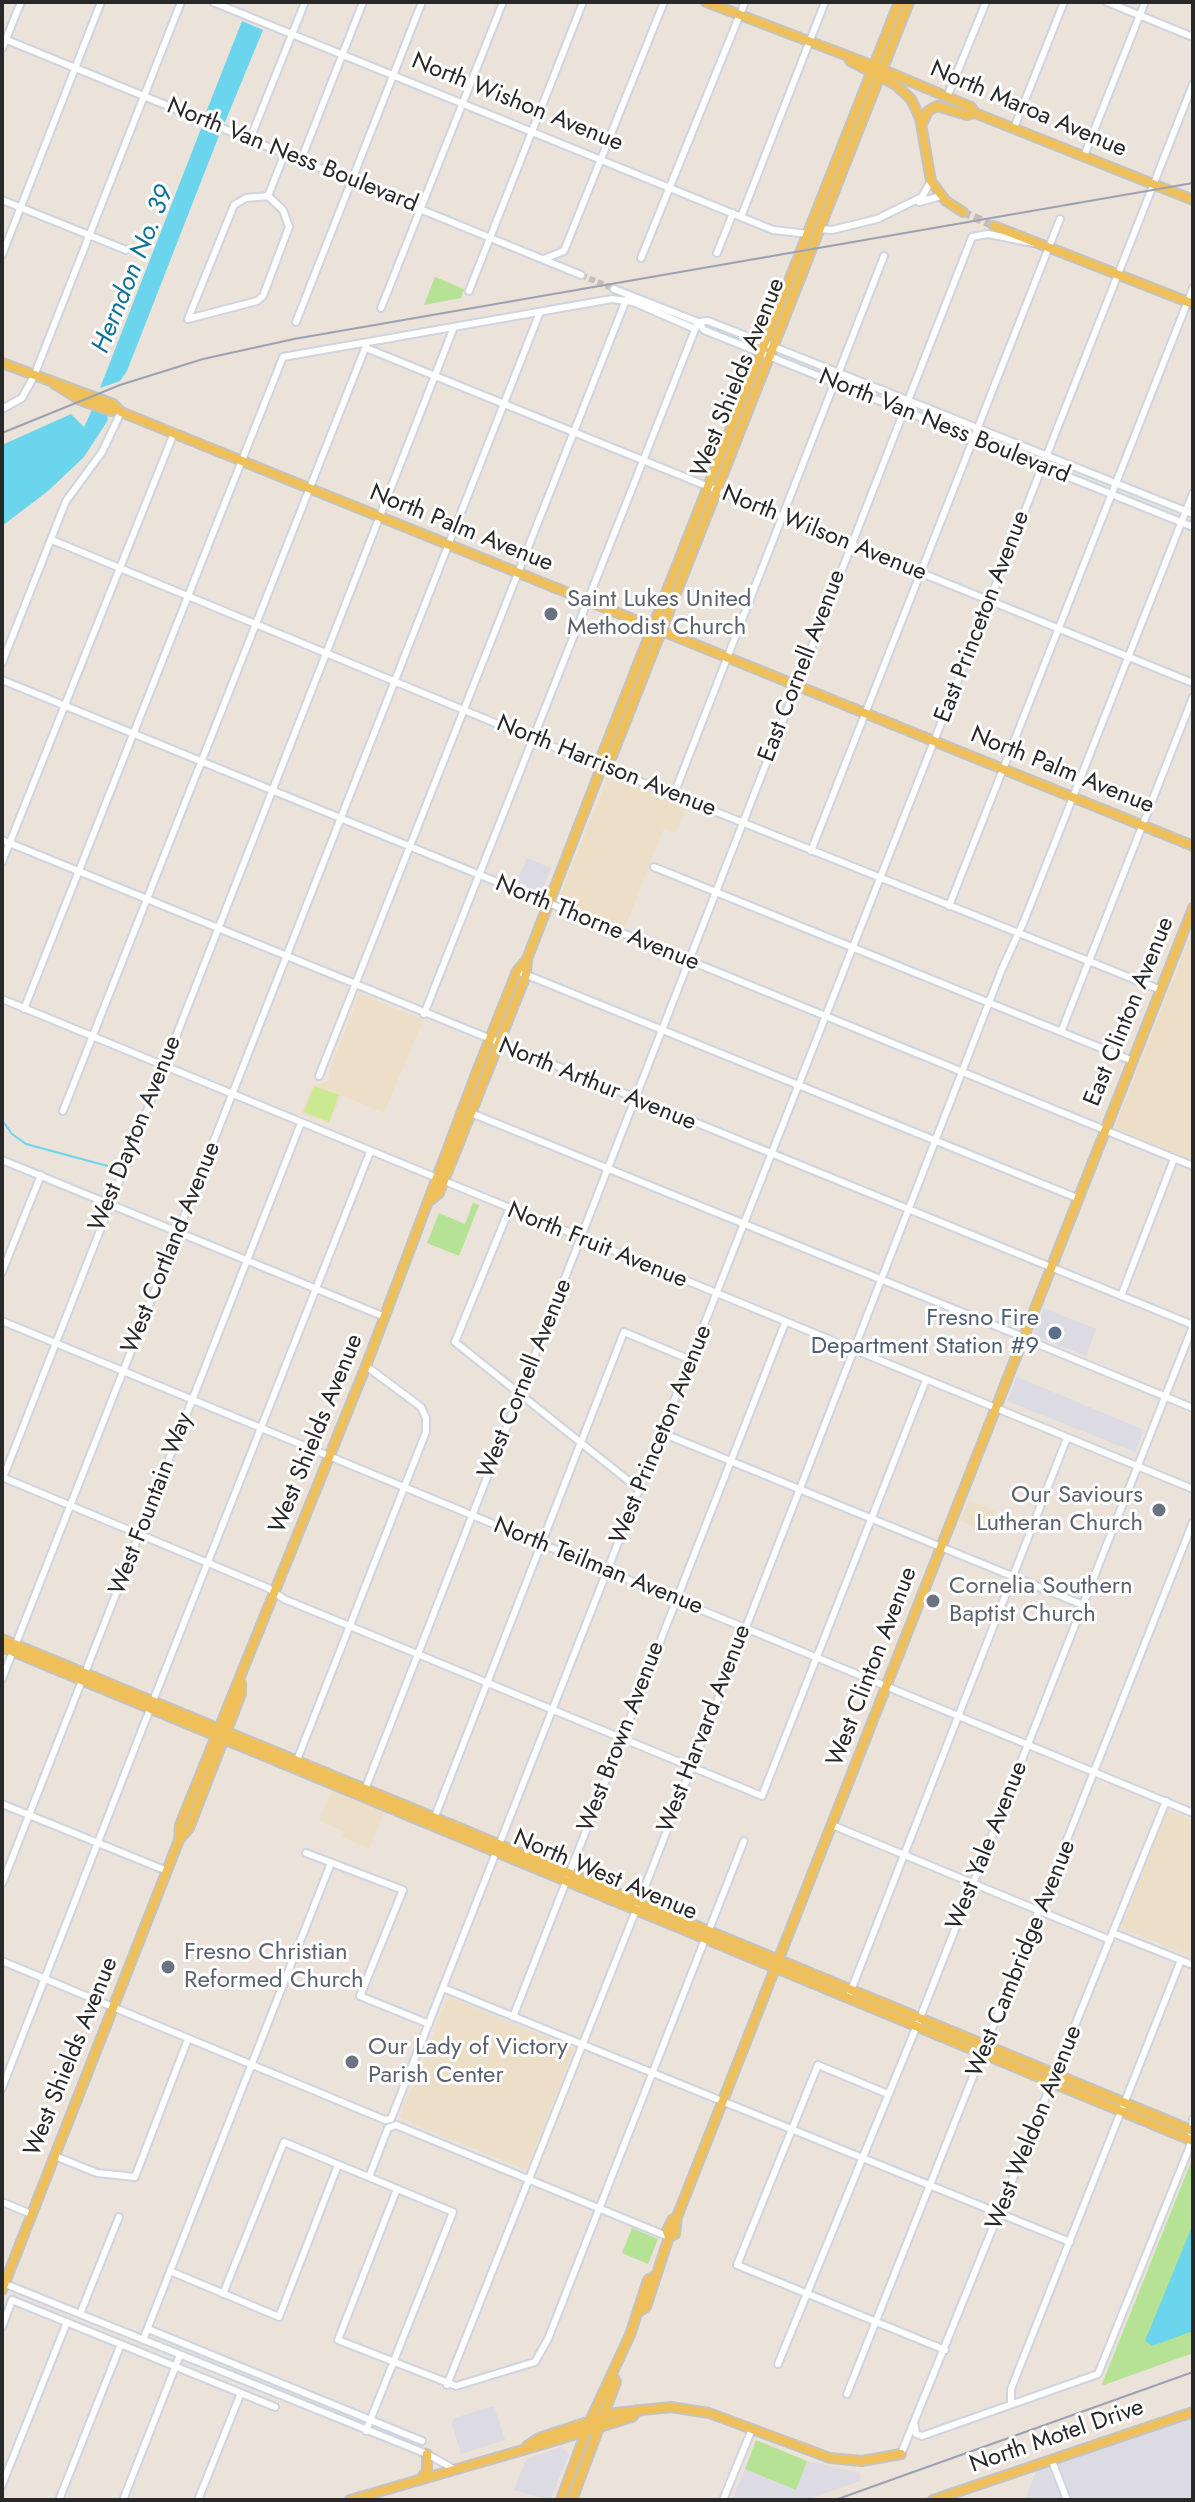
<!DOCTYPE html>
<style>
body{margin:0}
#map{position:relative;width:1195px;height:2502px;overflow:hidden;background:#ebe2d9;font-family:Jost,sans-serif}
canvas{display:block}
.frame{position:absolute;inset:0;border:4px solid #282828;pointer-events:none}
</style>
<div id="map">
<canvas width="1195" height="2502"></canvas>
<div class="frame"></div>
</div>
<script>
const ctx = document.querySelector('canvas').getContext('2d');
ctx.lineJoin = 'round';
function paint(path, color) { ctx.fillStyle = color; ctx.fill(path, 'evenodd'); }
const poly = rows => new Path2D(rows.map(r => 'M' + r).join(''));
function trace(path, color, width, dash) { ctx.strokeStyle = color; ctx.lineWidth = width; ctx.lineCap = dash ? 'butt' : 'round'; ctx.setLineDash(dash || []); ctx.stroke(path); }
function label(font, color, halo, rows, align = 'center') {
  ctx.font = font + ' Jost,sans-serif'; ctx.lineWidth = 6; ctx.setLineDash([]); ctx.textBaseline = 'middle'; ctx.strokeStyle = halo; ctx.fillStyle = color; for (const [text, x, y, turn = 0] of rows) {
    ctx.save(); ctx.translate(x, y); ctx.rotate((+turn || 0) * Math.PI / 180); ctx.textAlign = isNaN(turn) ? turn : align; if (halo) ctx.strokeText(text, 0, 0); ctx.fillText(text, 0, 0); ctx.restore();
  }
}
const industrial = poly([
 [527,858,551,868,541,893,516,883],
 [1044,1308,1096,1329,1086,1356,1033,1335],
 [1017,1377,1144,1430,1135,1452,1007,1401],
 [494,2406,505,2440,461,2454,452,2424,454,2418],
 [1193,2406,1193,2500,1025,2500,1041,2460],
 [562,2447,569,2454,550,2500,514,2490,526,2459],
 [807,2461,860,2473,860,2481,806,2500,732,2500,745,2469,796,2490]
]);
const education = poly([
 [609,775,687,806,676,833,664,828,625,927,558,900],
 [1193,929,1193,1161,1115,1127],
 [360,994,423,1020,384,1113,342,1095,329,1124,301,1113,313,1085,329,1081,330,1069],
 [969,1500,995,1511,987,1532,960,1521],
 [332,1790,384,1812,369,1849,342,1837,344,1831,319,1821],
 [1167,1810,1193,1820,1193,1957,1121,1928],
 [448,1997,574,2049,526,2170,400,2118]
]);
const green = poly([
 [435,277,464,289,461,298,424,305],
 [473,1203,479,1205,459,1256,427,1243,439,1213,465,1224],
 [1193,2157,1193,2353,1104,2385,1102,2384],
 [632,2228,658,2239,648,2264,622,2253],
 [756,2440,807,2461,796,2490,745,2469]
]);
const pitch = poly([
 [314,1086,339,1095,329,1122,304,1112]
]);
const water = poly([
 [242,21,263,30,225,122,205,115],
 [202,126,220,133,127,371,120,381,100,388],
 [92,410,107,415,108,420,84,457,48,491,2,526,2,445,71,414,84,427],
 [1193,2224,1193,2331,1152,2346,1145,2341]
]);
const stream = poly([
 [2,1120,12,1134,26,1144,115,1168]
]);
const minorTunnel = poly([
 [581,275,614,289]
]);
const majorTunnel = poly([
 [963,212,994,226]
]);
const minor = poly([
 [213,2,773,230,808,234],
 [1107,2,1193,37],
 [2,38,581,275],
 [2,49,21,2],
 [947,97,986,2],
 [1014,128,1064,2],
 [250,139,305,2],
 [1084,156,1145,2],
 [301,160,363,2],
 [268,196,285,153],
 [2,200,126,250],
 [919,202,941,196],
 [741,217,825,2],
 [820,229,832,230,877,219,922,197,931,181],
 [717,253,733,213],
 [2,255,101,2],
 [641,258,745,2],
 [544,259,564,251,664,2],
 [614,289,698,322,704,330,1193,527],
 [469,291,583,2],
 [381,308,503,2],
 [188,319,257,301,263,296,289,227,283,210,268,196],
 [188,319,234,205,246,198,268,196],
 [296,322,422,2],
 [698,322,708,321,759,341,1193,514],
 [366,348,1193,683],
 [2,409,22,398,34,376,181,2],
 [52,540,534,739,1161,990],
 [2,663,66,501,102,452,121,412],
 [2,680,1193,1166],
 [674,794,884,256],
 [2,840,1193,1325],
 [811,851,1060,219],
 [2,862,174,433],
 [654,867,1133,1061],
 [949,906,1193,288],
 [517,971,1077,1198],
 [2,999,1193,1489],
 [24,1009,283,357,612,299,633,302,695,329],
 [424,1014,698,322],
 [1061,1032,1193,697],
 [319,1076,626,300],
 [63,1111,366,346],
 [471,1113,1023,1337],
 [2,1160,385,1317],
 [509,1210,455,1342,640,1490],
 [2,1272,41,1175],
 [1121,1296,1174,1159],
 [2,1321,1193,1813],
 [1023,1338,1193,1408],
 [662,1433,1083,1605],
 [2,1477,268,1588,284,1599,762,1796,926,1380],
 [3,1478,454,327],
 [2,1679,540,312],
 [153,1701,370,1152],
 [297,1760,426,1432,426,1418,421,1407,366,1366],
 [364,1792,972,237,988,234,1033,243],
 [2,1804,167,1871],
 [434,1819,624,1332,691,1360],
 [832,1825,1110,1940],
 [306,1853,403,1890,360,1996,429,2024],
 [2,1884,301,1123],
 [709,1930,744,1841],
 [1113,1933,1193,1965],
 [2,1961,385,2120,391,2119,1193,84],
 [443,1988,1070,2242],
 [850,1993,1067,1438],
 [513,2017,785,1323],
 [2,2088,150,1709],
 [888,2094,818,2065,737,2265,945,2350],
 [55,2156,97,2173,135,2177,188,2039],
 [369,2177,388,2128,396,2125,669,2237],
 [397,2189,338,2340,456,2386,535,2362,548,2339,705,1939],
 [2,2202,31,2214],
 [170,2271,279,2317,338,2165],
 [3,2283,427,2454,454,2469],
 [223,2294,284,2142,453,2212,366,2431],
 [80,2314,119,2217],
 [2,2327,12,2300,275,2407],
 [148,2329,422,2441],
 [143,2340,331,1863],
 [778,2364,920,2018,1193,1326],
 [447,2385,636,1910,1002,969,1024,921,1193,493],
 [847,2394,1193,1522],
 [1011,2404,1011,2389,1181,1960],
 [915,2426,916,2434,922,2436,1098,2374,1190,2146,1193,2119],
 [901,2454,1166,1801],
 [1052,2461,1067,2500],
 [2,2485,67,2322],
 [59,2500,121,2344],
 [123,2500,180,2355],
 [198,2500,241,2393],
 [723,2500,752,2429]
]);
const major = poly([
 [706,2,874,66,971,107,975,113,1193,200],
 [850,61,896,85,911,99,920,118,931,181,946,201,963,212],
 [923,122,928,111,937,106,967,115,975,113],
 [994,226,1193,304],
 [2,363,113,404,121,412,1193,846],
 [53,383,80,400,111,411,116,409],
 [603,765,612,756,909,2],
 [431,1200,439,1193,526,975,527,959,602,766,603,753,899,2],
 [2,1639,1193,2131],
 [2,1647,1193,2141],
 [179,1840,180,1825,366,1366,476,1074,517,971,527,959],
 [669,2237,675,2234,677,2217,1193,908],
 [2,2290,179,1840,189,1828,241,1694,241,1683],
 [640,2311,646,2307,669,2237,667,2231,672,2220,677,2217],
 [527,2446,539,2438,615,2413,671,2407,709,2413,830,2458,862,2461,901,2454],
 [421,2479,427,2470,427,2454],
 [350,2500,547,2443,632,2417,638,2410],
 [561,2500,590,2421,630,2335,648,2280,653,2277],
 [572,2500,616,2382,613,2377],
 [933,2500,1193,2412]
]);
const rail = poly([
 [2,433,120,385,203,359,294,339,1193,183],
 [835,2500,1193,2372]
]);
const markers = [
 [551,614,8,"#6b7280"],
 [1055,1333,8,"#5c6f8a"],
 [1159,1510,8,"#6b7280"],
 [933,1601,8,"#6b7280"],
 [168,1967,8,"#6b7280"],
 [352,2062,8,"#6b7280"]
];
const streetNames = [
 ["North Wishon Avenue",517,103,22],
 ["North Maroa Avenue",1028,110,23],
 ["North Van Ness Boulevard",292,156,22],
 ["West Shields Avenue",739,378,-68],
 ["North Van Ness Boulevard",944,427,22],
 ["North Palm Avenue",461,529,22],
 ["North Wilson Avenue",824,534,22],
 ["East Princeton Avenue",983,617,-69],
 ["East Cornell Avenue",803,666,-69],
 ["North Harrison Avenue",606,767,22],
 ["North Palm Avenue",1062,771,22],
 ["North Thorne Avenue",597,924,22],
 ["East Clinton Avenue",1130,1012,-68],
 ["North Arthur Avenue",597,1085,22],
 ["West Dayton Avenue",136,1134,-68],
 ["North Fruit Avenue",597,1246,22],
 ["West Cortland Avenue",172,1248,-68],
 ["West Cornell Avenue",526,1379,-68],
 ["West Shields Avenue",317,1434,-68],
 ["West Princeton Avenue",662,1435,-68],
 ["West Fountain Way",152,1504,-69],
 ["North Teilman Avenue",598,1567,22],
 ["West Clinton Avenue",873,1667,-69],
 ["West Harvard Avenue",705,1729,-69],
 ["West Brown Avenue",622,1737,-69],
 ["West Yale Avenue",988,1846,-68],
 ["North West Avenue",605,1876,23],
 ["West Cambridge Avenue",1022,1959,-68],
 ["West Shields Avenue",72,2057,-68],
 ["West Weldon Avenue",1035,2128,-68],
 ["North Motel Drive",1057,2437,-19]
];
const worshipNames = [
 ["Saint Lukes United",567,600],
 ["Methodist Church",567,628],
 ["Our Saviours",1143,1496,"right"],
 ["Lutheran Church",1143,1524,"right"],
 ["Cornelia Southern",949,1587],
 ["Baptist Church",949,1615],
 ["Fresno Christian",184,1953],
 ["Reformed Church",184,1981],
 ["Our Lady of Victory",368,2048],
 ["Parish Center",368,2076]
];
const serviceNames = [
 ["Fresno Fire",1039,1319],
 ["Department Station #9",1039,1347]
];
const waterNames = [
 ["Herndon No. 39",134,270,-68]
];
paint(industrial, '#dcdae3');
paint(education, '#eddec8');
paint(green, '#b5e295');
paint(pitch, '#cbe991');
paint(water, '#6bd5ed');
trace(stream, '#6bd5ed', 2);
trace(minorTunnel, '#c4bdb6', 6, [6, 3]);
trace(majorTunnel, '#c4bdb6', 8, [8, 4]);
trace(minor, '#cfd4e1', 10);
trace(major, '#c3c3c3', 12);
trace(minor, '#fff', 6);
trace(major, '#efc059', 8);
trace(rail, '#9ca1b2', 2);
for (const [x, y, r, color] of markers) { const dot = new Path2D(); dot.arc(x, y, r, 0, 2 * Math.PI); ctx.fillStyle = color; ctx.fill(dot); trace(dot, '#fff', 3); }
label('24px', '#282828', '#fff', streetNames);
label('24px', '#5b616d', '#fff', worshipNames, 'left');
label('24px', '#4e5e75', '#fff', serviceNames, 'right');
label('italic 26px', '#0e7296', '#fff', waterNames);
</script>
